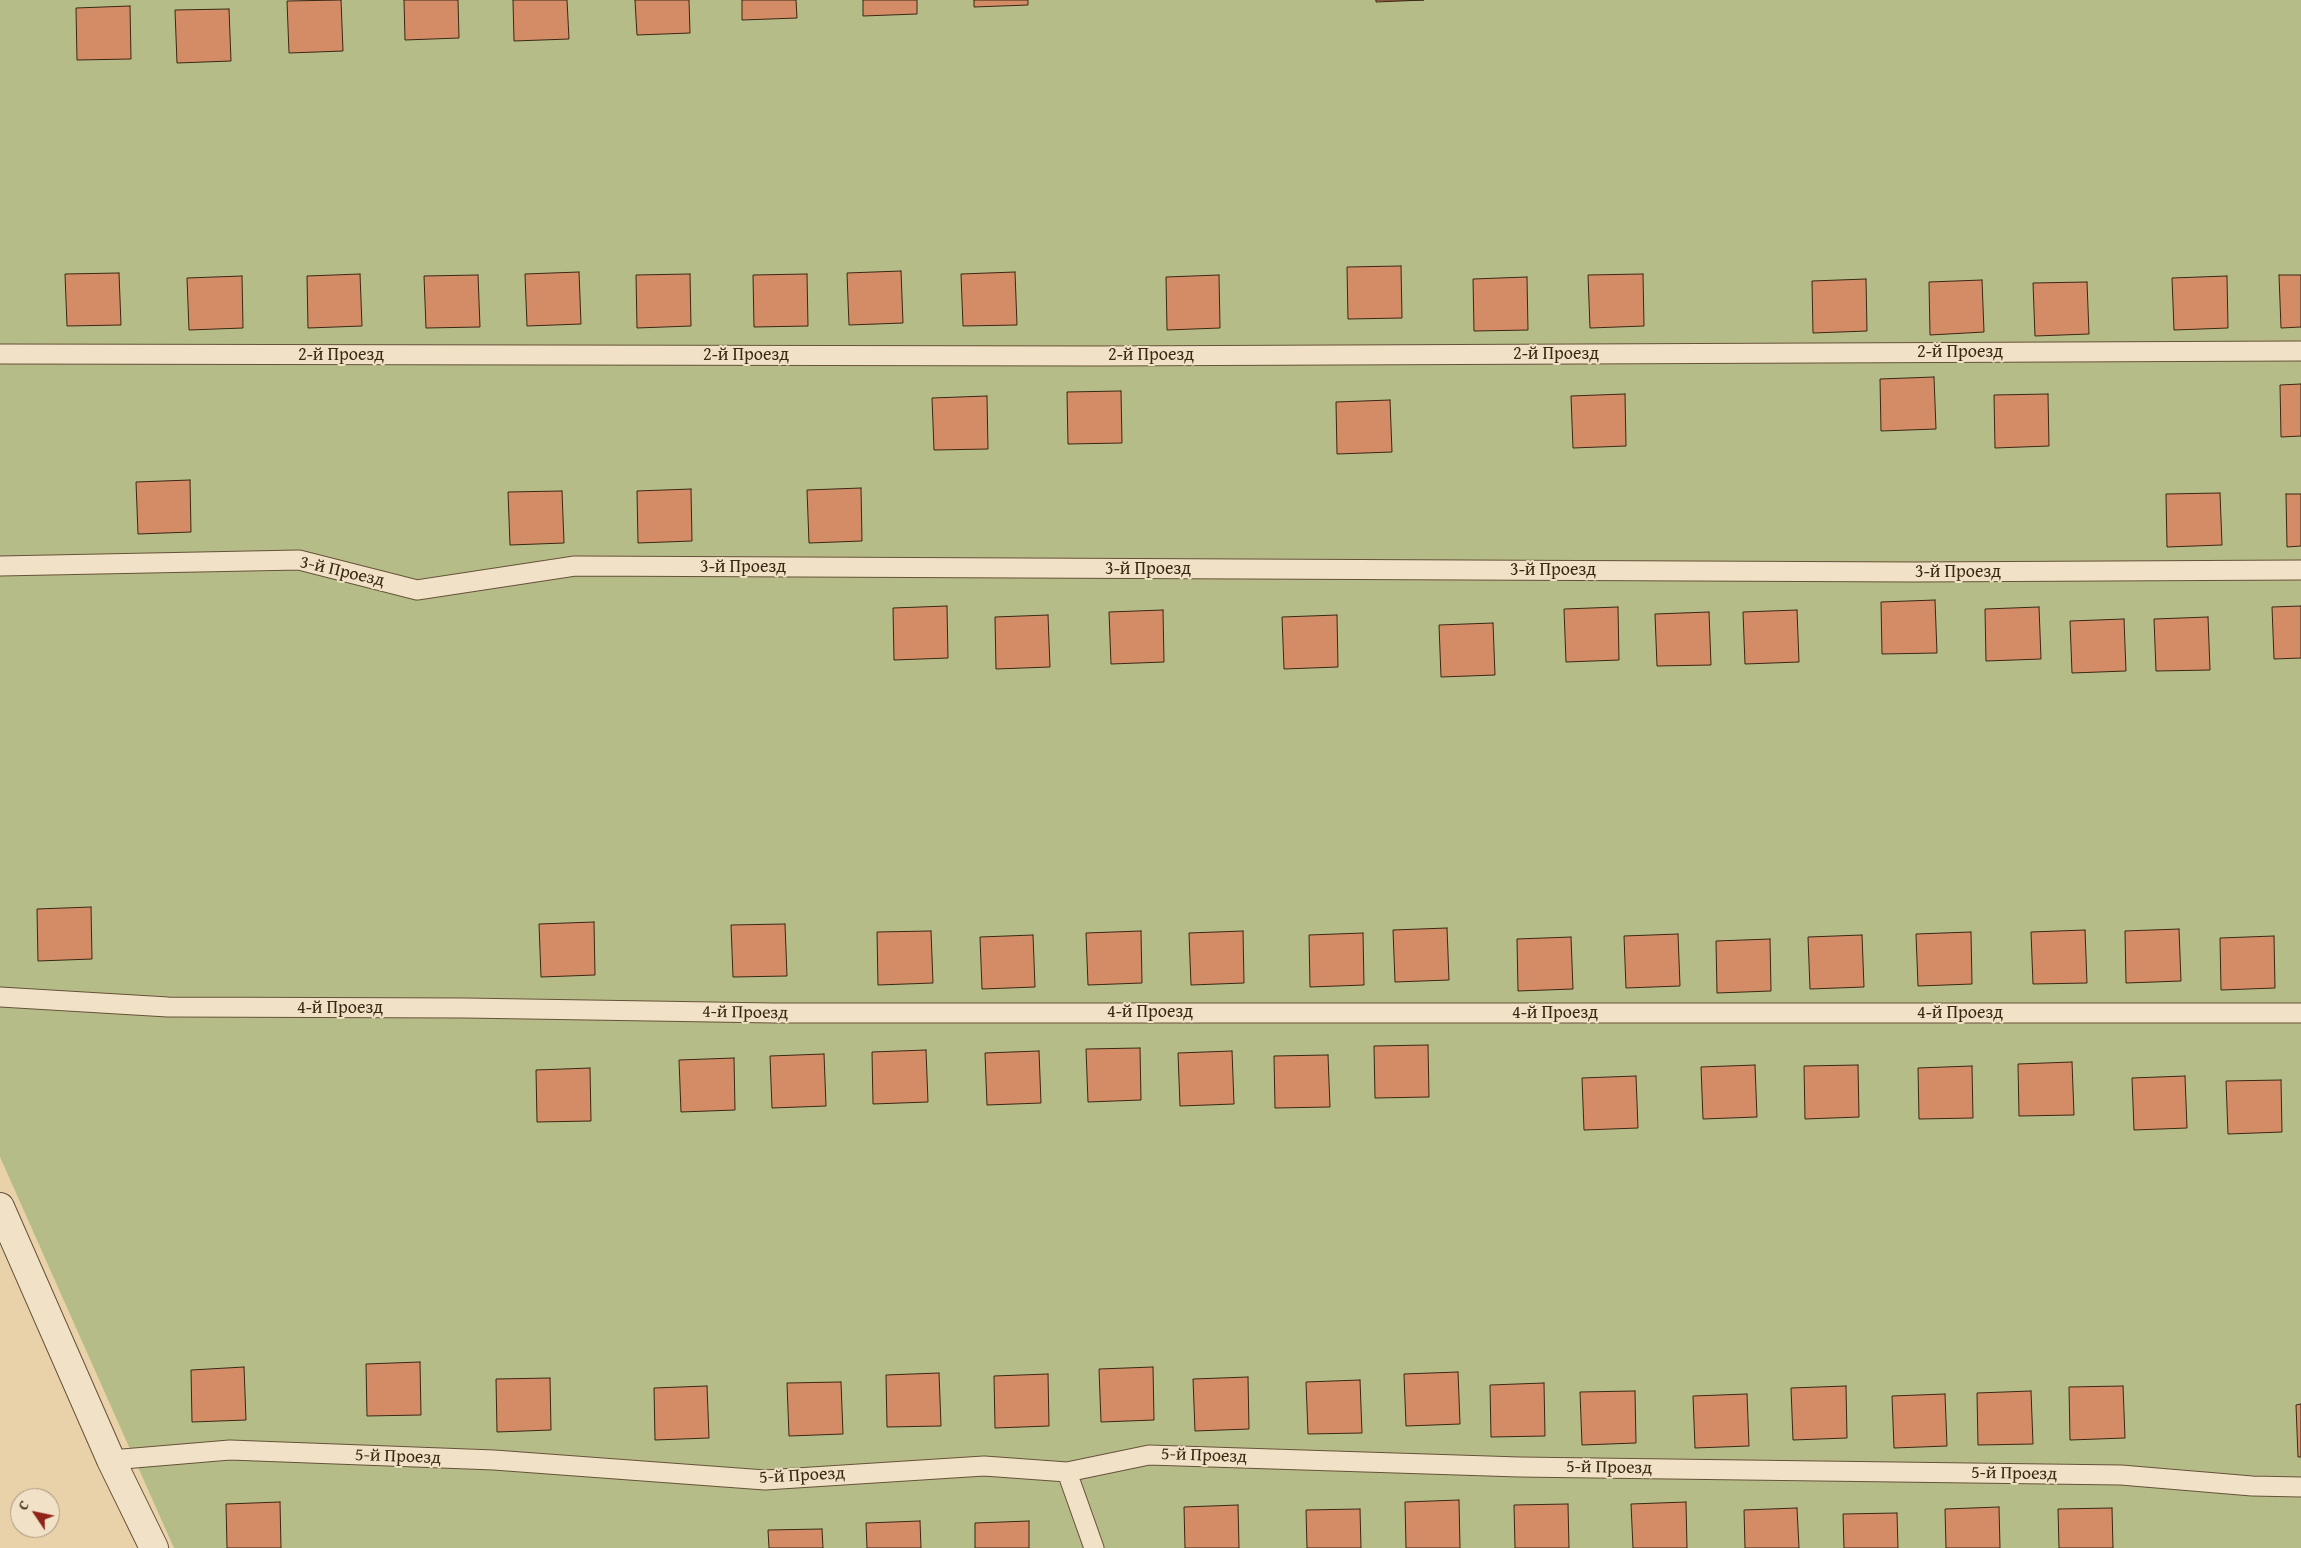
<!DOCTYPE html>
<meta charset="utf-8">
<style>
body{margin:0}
#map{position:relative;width:2301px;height:1548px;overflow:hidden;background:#e9d1a9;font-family:"Gentium Book Plus",serif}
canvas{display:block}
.north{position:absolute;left:10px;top:1488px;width:50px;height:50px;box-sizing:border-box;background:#f1e1c7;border:1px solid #a8977f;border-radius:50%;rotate:304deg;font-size:14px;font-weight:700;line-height:20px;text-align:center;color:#3a2814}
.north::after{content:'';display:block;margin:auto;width:18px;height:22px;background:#8f2418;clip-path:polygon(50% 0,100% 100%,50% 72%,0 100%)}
</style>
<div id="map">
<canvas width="2301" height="1548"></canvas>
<div class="north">С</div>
</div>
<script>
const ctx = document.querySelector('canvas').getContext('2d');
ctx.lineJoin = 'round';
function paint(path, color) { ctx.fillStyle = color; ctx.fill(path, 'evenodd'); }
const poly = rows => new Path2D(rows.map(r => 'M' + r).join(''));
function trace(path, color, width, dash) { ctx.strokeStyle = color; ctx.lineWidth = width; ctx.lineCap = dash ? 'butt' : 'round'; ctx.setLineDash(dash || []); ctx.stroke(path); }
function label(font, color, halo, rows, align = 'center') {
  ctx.font = font + ' "Gentium Book Plus",serif'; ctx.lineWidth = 4; ctx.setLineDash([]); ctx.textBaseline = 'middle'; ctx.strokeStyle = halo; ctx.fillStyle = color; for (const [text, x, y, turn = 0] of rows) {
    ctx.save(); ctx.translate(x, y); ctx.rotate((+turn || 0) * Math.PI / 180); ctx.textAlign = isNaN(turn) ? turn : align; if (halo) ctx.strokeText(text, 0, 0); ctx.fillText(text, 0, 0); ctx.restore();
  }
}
const green = poly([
 [0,0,2301,0,2301,1548,174,1548,0,1157]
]);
const building = poly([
 [341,0,343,51,289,53,287,1,341,0],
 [404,0,458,0,459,38,405,40,404,0],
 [513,0,567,0,569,39,514,41,513,0],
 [635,0,689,0,690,33,637,35,635,0],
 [742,0,796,0,797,18,742,20,742,0],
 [863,0,917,0,917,14,863,16,863,0],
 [974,0,1028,0,1028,5,974,7,974,0],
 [1376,0,1424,0,1376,2,1376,0],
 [130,6,131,59,77,60,76,8,130,6],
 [229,9,231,61,177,63,175,10,229,9],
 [1401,266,1402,318,1348,319,1347,267,1401,266],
 [901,271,903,323,849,325,847,273,901,271],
 [579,272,581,324,527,326,525,274,579,272],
 [1015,272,1017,325,963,326,961,274,1015,272],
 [119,273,121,325,67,326,65,274,119,273],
 [360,274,362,326,308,328,307,276,360,274],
 [690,274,691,326,637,328,636,275,690,274],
 [807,274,808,326,754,327,753,275,807,274],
 [1643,274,1644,326,1590,328,1588,275,1643,274],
 [478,275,480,327,426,328,424,276,478,275],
 [1219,275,1220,328,1167,330,1166,277,1219,275],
 [2279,275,2301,275,2301,327,2281,328,2279,275],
 [242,276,243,328,189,330,187,278,242,276],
 [2227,276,2228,328,2174,330,2172,278,2227,276],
 [1527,277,1528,330,1474,331,1473,279,1527,277],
 [1866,279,1867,331,1813,333,1812,281,1866,279],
 [1982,280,1984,332,1930,335,1929,282,1982,280],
 [2087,282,2089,334,2035,336,2033,283,2087,282],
 [1934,377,1936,429,1881,431,1880,379,1934,377],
 [2301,384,2301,436,2281,437,2280,385,2301,384],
 [1121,391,1122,443,1068,444,1067,392,1121,391],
 [1625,394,1626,446,1573,448,1571,396,1625,394],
 [2048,394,2049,446,1995,448,1994,395,2048,394],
 [987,396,988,449,934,450,932,398,987,396],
 [1390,400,1392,452,1337,454,1336,402,1390,400],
 [190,480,191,532,138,534,136,482,190,480],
 [861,488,862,541,809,543,807,490,861,488],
 [691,489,692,541,638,543,637,491,691,489],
 [562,491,564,543,510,545,508,492,562,491],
 [2220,493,2222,545,2167,547,2166,494,2220,493],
 [2286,494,2301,494,2301,546,2287,547,2286,494],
 [1935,600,1937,653,1882,654,1881,602,1935,600],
 [947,606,948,658,894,660,893,608,947,606],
 [2301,606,2301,658,2274,659,2272,607,2301,606],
 [1618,607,1619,660,1566,662,1564,609,1618,607],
 [2039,607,2041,659,1986,661,1985,609,2039,607],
 [1163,610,1164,662,1111,664,1109,612,1163,610],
 [1797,610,1799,662,1745,664,1743,612,1797,610],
 [1709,612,1711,665,1657,666,1655,614,1709,612],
 [1048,615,1050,667,996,669,995,617,1048,615],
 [1337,615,1338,667,1284,669,1282,617,1337,615],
 [2208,617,2210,670,2156,671,2154,619,2208,617],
 [2124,619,2126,671,2072,673,2070,621,2124,619],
 [1493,623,1495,675,1441,677,1439,625,1493,623],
 [91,907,92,959,38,961,37,909,91,907],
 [594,922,595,975,541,977,539,924,594,922],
 [785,924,787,976,733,977,731,925,785,924],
 [1447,928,1449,980,1395,982,1393,930,1447,928],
 [2179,929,2181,981,2126,983,2125,931,2179,929],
 [2085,930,2087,983,2033,984,2031,932,2085,930],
 [931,931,933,983,878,985,877,932,931,931],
 [1141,931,1142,983,1088,985,1086,933,1141,931],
 [1243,931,1244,983,1191,985,1189,933,1243,931],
 [1971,932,1972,984,1918,986,1916,934,1971,932],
 [1363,933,1364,985,1310,987,1309,935,1363,933],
 [1678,934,1680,986,1626,988,1624,936,1678,934],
 [1033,935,1035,987,982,989,980,937,1033,935],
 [1862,935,1864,987,1810,989,1808,937,1862,935],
 [2274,936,2275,988,2221,990,2220,938,2274,936],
 [1571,937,1573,989,1518,991,1517,939,1571,937],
 [1770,939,1771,991,1717,993,1716,941,1770,939],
 [1428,1045,1429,1097,1375,1098,1374,1046,1428,1045],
 [1140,1048,1141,1100,1088,1102,1086,1049,1140,1048],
 [926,1050,928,1102,873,1104,872,1052,926,1050],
 [1039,1051,1041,1103,987,1105,985,1053,1039,1051],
 [1232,1051,1234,1104,1180,1106,1178,1053,1232,1051],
 [824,1054,826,1106,772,1108,770,1056,824,1054],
 [1328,1055,1330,1107,1275,1108,1274,1056,1328,1055],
 [734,1058,735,1110,681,1112,679,1060,734,1058],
 [2072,1062,2074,1115,2019,1116,2018,1064,2072,1062],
 [1755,1065,1757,1117,1703,1119,1701,1067,1755,1065],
 [1858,1065,1859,1117,1805,1119,1804,1066,1858,1065],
 [1972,1066,1973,1118,1919,1119,1918,1068,1972,1066],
 [590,1068,591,1121,537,1122,536,1070,590,1068],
 [1636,1076,1638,1128,1584,1130,1582,1078,1636,1076],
 [2185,1076,2187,1128,2134,1130,2132,1078,2185,1076],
 [2281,1080,2282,1132,2228,1134,2226,1081,2281,1080],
 [420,1362,421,1415,367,1416,366,1364,420,1362],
 [244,1367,246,1420,192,1422,191,1370,244,1367],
 [1153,1367,1154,1420,1101,1422,1099,1369,1153,1367],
 [1458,1372,1460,1424,1406,1426,1404,1374,1458,1372],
 [939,1373,941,1426,887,1427,886,1375,939,1373],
 [1048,1374,1049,1426,995,1428,994,1376,1048,1374],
 [1248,1377,1249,1429,1195,1431,1193,1379,1248,1377],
 [550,1378,551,1430,497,1432,496,1379,550,1378],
 [1360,1380,1362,1433,1308,1434,1306,1382,1360,1380],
 [841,1382,843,1434,789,1436,787,1383,841,1382],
 [1544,1383,1545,1436,1491,1437,1490,1385,1544,1383],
 [707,1386,709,1438,655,1440,654,1388,707,1386],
 [1846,1386,1847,1438,1793,1440,1791,1388,1846,1386],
 [2123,1386,2125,1438,2070,1440,2069,1387,2123,1386],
 [1635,1391,1636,1443,1582,1445,1580,1392,1635,1391],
 [2031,1391,2033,1444,1978,1445,1977,1393,2031,1391],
 [1747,1394,1749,1446,1695,1448,1693,1396,1747,1394],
 [1945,1394,1947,1446,1894,1448,1892,1396,1945,1394],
 [2301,1404,2301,1457,2298,1457,2296,1405,2301,1404],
 [1459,1500,1460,1548,1406,1548,1405,1502,1459,1500],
 [280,1502,281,1548,227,1548,226,1504,280,1502],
 [1686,1502,1687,1548,1633,1548,1631,1504,1686,1502],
 [1568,1504,1569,1548,1515,1548,1514,1505,1568,1504],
 [1238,1505,1239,1548,1185,1548,1184,1507,1238,1505],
 [1999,1507,2000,1548,1946,1548,1945,1509,1999,1507],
 [1797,1508,1799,1548,1745,1548,1744,1510,1797,1508],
 [2112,1508,2113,1548,2059,1548,2058,1509,2112,1508],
 [1360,1509,1361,1548,1307,1548,1306,1510,1360,1509],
 [1897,1513,1898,1548,1844,1548,1843,1514,1897,1513],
 [920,1521,921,1548,867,1548,866,1523,920,1521],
 [1029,1521,1029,1548,975,1548,975,1523,1029,1521],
 [822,1529,823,1548,769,1548,768,1530,822,1529]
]);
const lane = poly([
 [0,354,1098,356,2301,351],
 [0,566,299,560,417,590,575,566,1915,572,2301,570],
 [0,997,168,1007,465,1008,774,1013,2301,1013],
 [111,1460,230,1450,494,1460,765,1480,984,1466,1067,1472,1149,1455,1519,1467,2121,1475,2252,1486,2301,1487],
 [1067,1472,1094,1548]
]);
const street = poly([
 [0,1207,111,1460,154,1548]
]);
const streetNames = [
 ["2-й Проезд",1960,352],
 ["2-й Проезд",1556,354],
 ["2-й Проезд",341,355],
 ["2-й Проезд",746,355],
 ["2-й Проезд",1151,355],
 ["3-й Проезд",743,567],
 ["3-й Проезд",1148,569],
 ["3-й Проезд",1553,570],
 ["3-й Проезд",342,572,13],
 ["3-й Проезд",1958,572],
 ["4-й Проезд",340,1008],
 ["4-й Проезд",1150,1012],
 ["4-й Проезд",745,1013,1],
 ["4-й Проезд",1555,1013],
 ["4-й Проезд",1960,1013],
 ["5-й Проезд",1204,1456,2],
 ["5-й Проезд",398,1457,2],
 ["5-й Проезд",1609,1468,1],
 ["5-й Проезд",2014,1474,1],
 ["5-й Проезд",802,1476,-3]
];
paint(green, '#b6bc88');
paint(building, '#d48c66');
trace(building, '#3a2814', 1);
trace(lane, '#665239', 21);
trace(street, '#665239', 30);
trace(lane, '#f1e1c7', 19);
trace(street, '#f1e1c7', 28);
label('18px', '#3a2814', '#f1e1c7', streetNames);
</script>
